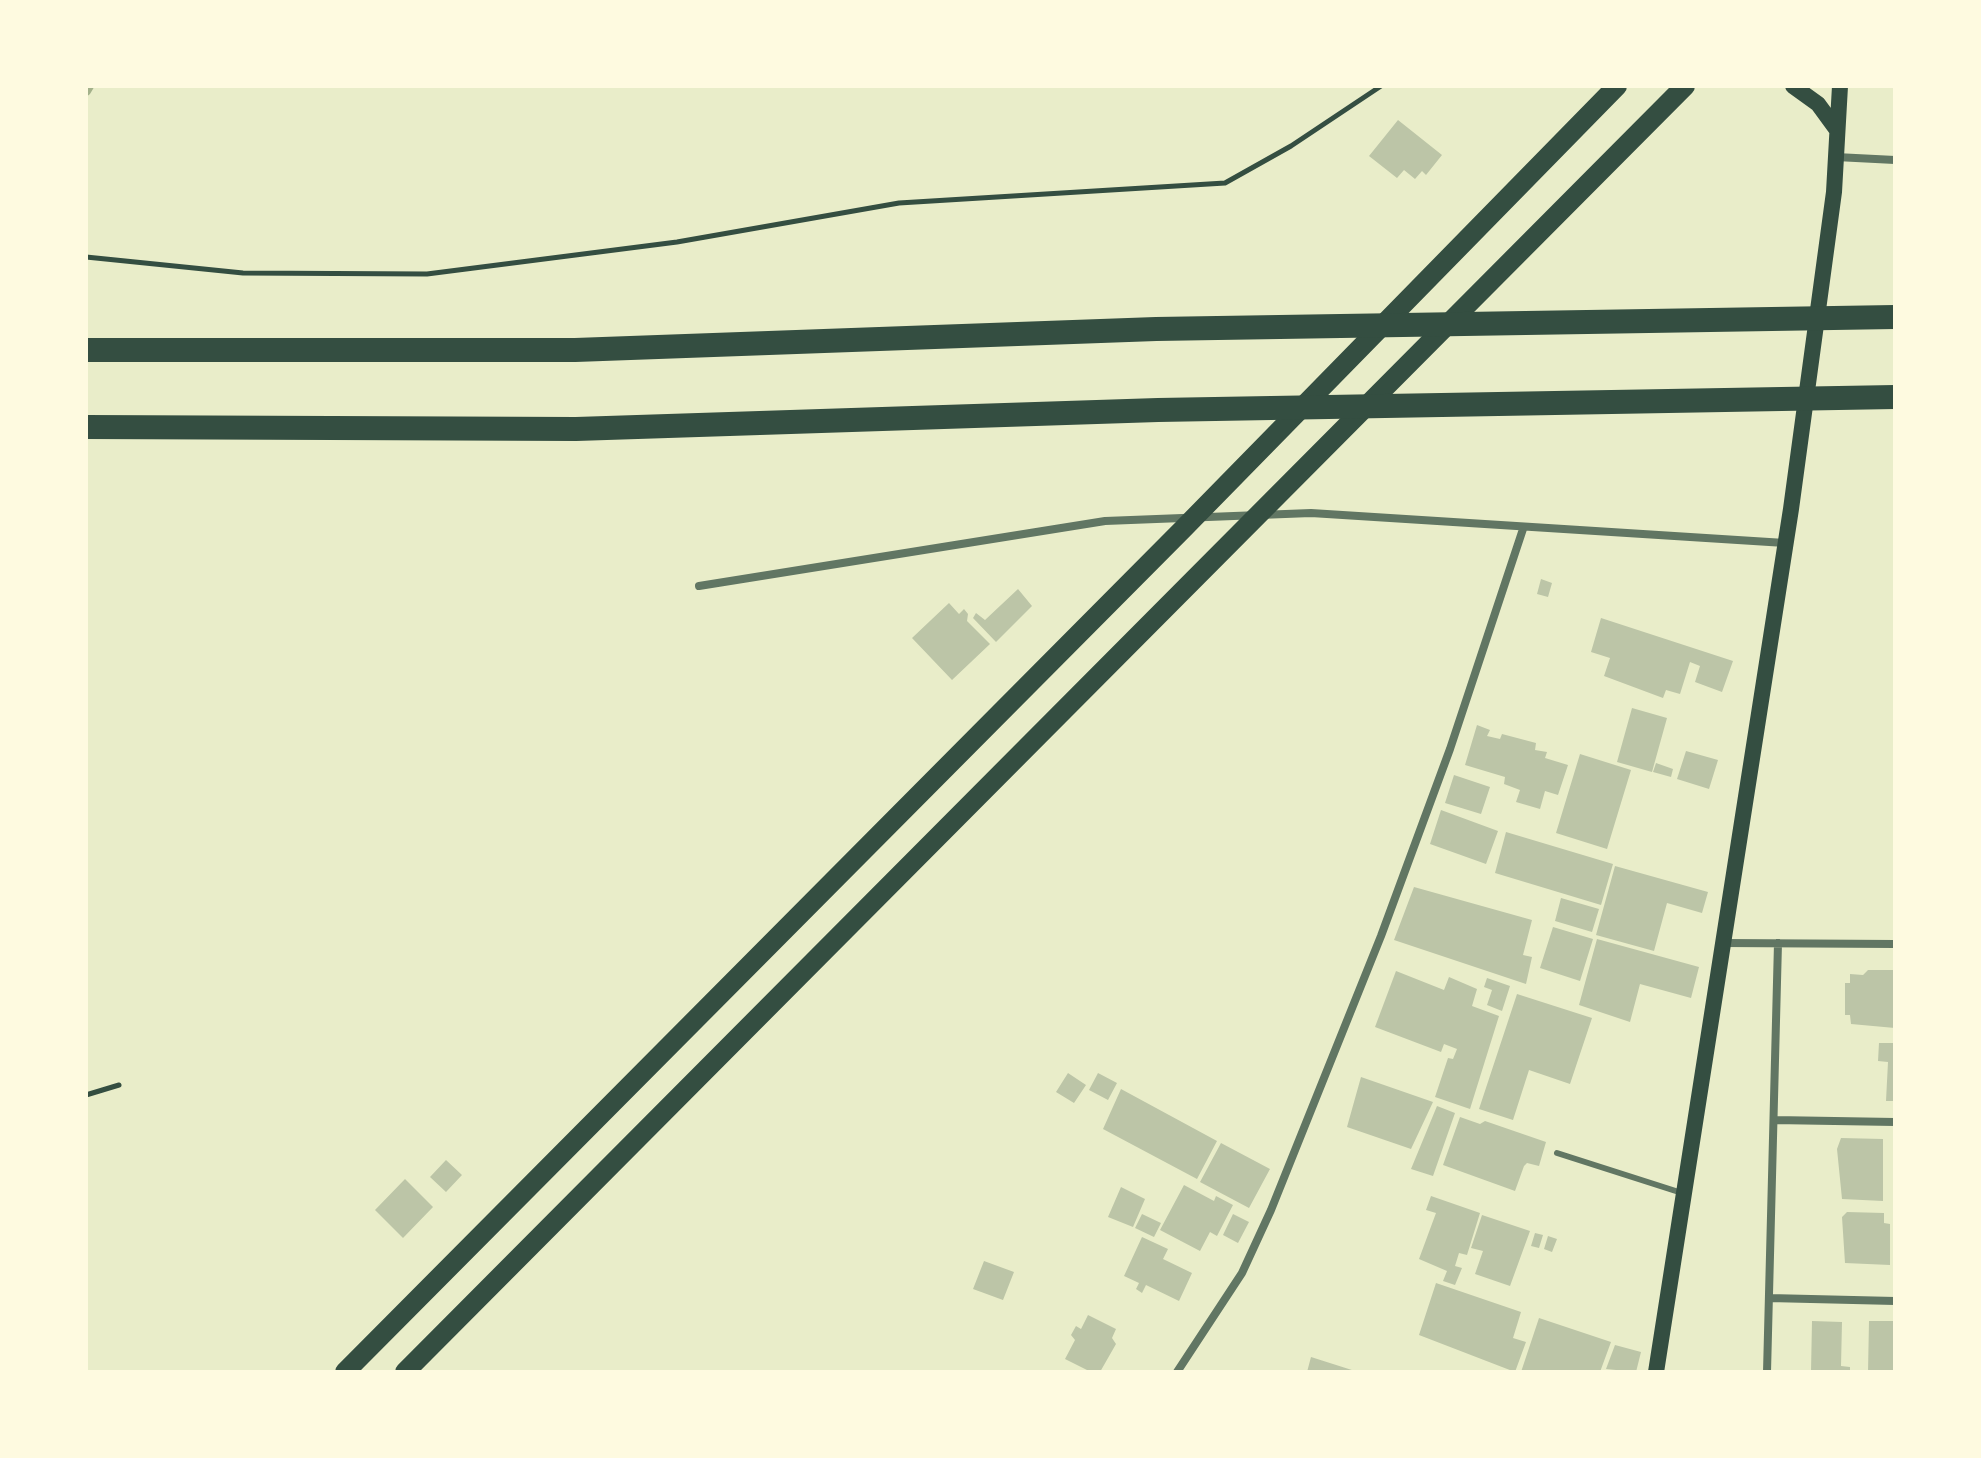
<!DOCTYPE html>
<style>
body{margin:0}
#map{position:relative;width:1981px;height:1458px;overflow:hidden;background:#e9edc9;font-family:"Libre Baskerville",serif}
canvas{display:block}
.frame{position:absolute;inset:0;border:88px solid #fefae0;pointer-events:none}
</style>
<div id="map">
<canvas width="1981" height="1458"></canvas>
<div class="frame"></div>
</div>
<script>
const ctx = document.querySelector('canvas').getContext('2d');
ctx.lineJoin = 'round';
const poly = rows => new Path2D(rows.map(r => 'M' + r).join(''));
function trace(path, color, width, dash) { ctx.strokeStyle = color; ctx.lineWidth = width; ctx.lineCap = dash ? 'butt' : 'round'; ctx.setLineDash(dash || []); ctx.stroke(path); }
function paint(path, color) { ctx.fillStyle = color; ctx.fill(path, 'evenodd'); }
const stream = poly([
 [86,91,89,86]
]);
const building = poly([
 [1398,120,1442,155,1426,175,1422,171,1415,179,1404,170,1397,178,1369,156],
 [1541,579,1552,583,1548,597,1537,594],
 [1018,589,1032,606,996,642,973,618,976,613,985,620],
 [949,603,959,614,964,609,968,614,967,621,990,644,952,680,912,638],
 [1601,618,1733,661,1722,692,1695,682,1700,666,1690,662,1680,694,1666,690,1663,698,1604,676,1610,658,1591,652],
 [1632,708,1667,718,1652,772,1617,762],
 [1477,725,1490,730,1487,736,1500,739,1502,734,1536,743,1535,750,1547,752,1545,758,1568,765,1558,795,1545,791,1540,809,1516,802,1520,790,1504,784,1505,777,1465,765],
 [1686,751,1718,760,1709,789,1677,779],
 [1580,754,1631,770,1607,849,1556,833],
 [1656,763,1673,769,1671,777,1653,772],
 [1454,775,1490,787,1481,814,1445,803],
 [1441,810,1498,831,1486,864,1430,844],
 [1506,832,1613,864,1601,905,1495,873],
 [1615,866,1708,892,1702,913,1667,903,1654,951,1596,935],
 [1414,887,1532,920,1523,955,1532,957,1526,984,1394,940],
 [1561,898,1599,909,1592,932,1555,921],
 [1553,927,1593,939,1580,981,1540,968],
 [1597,939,1699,967,1691,998,1640,984,1630,1022,1579,1005],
 [1868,970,1894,970,1895,1028,1851,1024,1850,1015,1845,1015,1845,983,1850,983,1850,974,1863,975],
 [1396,971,1444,990,1449,977,1477,989,1472,1006,1499,1016,1470,1109,1435,1097,1448,1058,1453,1059,1457,1049,1444,1044,1441,1052,1375,1027],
 [1487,978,1510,986,1502,1011,1487,1005,1492,990,1484,987],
 [1517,994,1592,1018,1570,1084,1529,1070,1513,1120,1479,1109],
 [1879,1043,1895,1043,1895,1101,1886,1101,1888,1062,1878,1061],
 [1068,1073,1086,1085,1074,1103,1056,1092],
 [1098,1073,1117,1083,1108,1100,1089,1090],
 [1361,1077,1433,1102,1411,1149,1347,1127],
 [1121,1089,1217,1141,1197,1179,1103,1129],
 [1437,1106,1455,1113,1433,1176,1411,1169],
 [1460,1117,1480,1124,1485,1121,1546,1142,1539,1166,1527,1163,1524,1166,1515,1191,1443,1165],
 [1841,1138,1883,1139,1883,1201,1842,1199,1837,1149],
 [1221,1143,1270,1169,1249,1208,1200,1182],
 [446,1160,462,1175,446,1192,430,1177],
 [405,1179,433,1207,403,1238,375,1210],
 [1184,1185,1214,1201,1216,1196,1233,1205,1217,1236,1210,1232,1200,1251,1160,1230],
 [1121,1187,1145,1199,1133,1227,1108,1217],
 [1431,1196,1480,1213,1467,1255,1459,1253,1455,1266,1462,1268,1455,1285,1443,1281,1447,1271,1419,1259,1436,1213,1426,1210],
 [1847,1212,1884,1213,1884,1223,1890,1224,1890,1265,1845,1263,1842,1217],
 [1142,1214,1161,1223,1154,1237,1135,1228],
 [1233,1214,1249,1222,1238,1243,1223,1235],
 [1482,1215,1530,1231,1510,1286,1475,1274,1483,1251,1471,1248],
 [1535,1233,1543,1235,1539,1248,1531,1246],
 [1548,1236,1557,1239,1552,1252,1544,1249],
 [1142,1237,1168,1249,1163,1259,1192,1273,1179,1301,1146,1285,1142,1293,1136,1289,1139,1283,1124,1276],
 [984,1261,1014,1272,1003,1300,973,1289],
 [1436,1283,1521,1312,1513,1338,1526,1342,1515,1372,1419,1335],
 [1088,1315,1116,1329,1112,1338,1116,1344,1100,1372,1091,1372,1065,1359,1075,1340,1071,1335,1076,1326,1081,1329],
 [1539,1318,1611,1342,1600,1372,1521,1372],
 [1812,1321,1842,1322,1841,1366,1850,1367,1850,1372,1811,1372],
 [1869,1321,1895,1321,1895,1372,1868,1372],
 [1615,1345,1641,1352,1636,1372,1606,1369],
 [1311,1357,1355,1371,1355,1372,1307,1372]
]);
const path = poly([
 [86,257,243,273,427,274,677,242,899,203,1225,183,1291,146,1381,86],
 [86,1095,119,1085]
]);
const service = poly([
 [1557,1153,1682,1193]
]);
const minor = poly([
 [1836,157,1895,160],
 [699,586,1105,521,1311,513,1785,543],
 [1724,943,1895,944],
 [1774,1120,1895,1122],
 [1769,1298,1895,1301],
 [1177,1372,1242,1273,1271,1210,1381,936,1450,749,1523,529],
 [1767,1372,1778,943]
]);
const secondary = poly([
 [1793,86,1818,104,1837,130],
 [1656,1372,1791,509,1834,192,1840,86]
]);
const primary = poly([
 [345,1372,1183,529,1617,86],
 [405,1372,1685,86]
]);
const motorway = poly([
 [86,350,575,350,1156,329,1895,317],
 [86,427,576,429,1158,410,1895,397]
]);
trace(stream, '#a3b18a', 10);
paint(building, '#bcc5a7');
trace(path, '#344e41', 5);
trace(service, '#617663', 6);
trace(minor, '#617663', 8);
trace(secondary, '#344e41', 16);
trace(primary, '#344e41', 20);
trace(motorway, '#344e41', 24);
</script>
